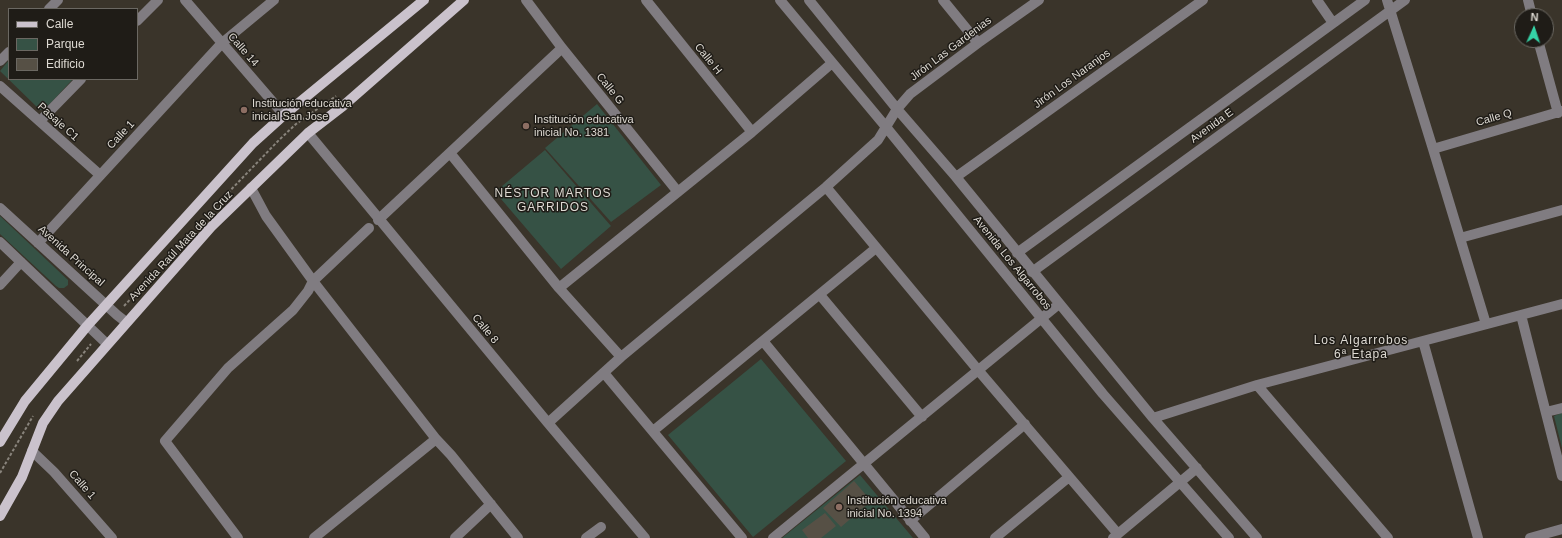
<!DOCTYPE html>
<meta charset="utf-8">
<style>
body{margin:0}
#map{position:relative;width:1562px;height:538px;overflow:hidden;background:#3a342a;font-family:Helvetica,sans-serif}
canvas{display:block}
.legend{position:absolute;left:8px;top:8px;width:130px;height:72px;box-sizing:border-box;background:#1f1c17;border:1px solid #6b6862;margin:0;padding:5px 7px;list-style:none;font-size:12px;color:#dedad3}
.legend li{display:flex;align-items:center;gap:8px;height:20px}
.legend b{width:20px;border:1px solid #6b6862}
.north{position:absolute;left:1514px;top:8px;width:40px;height:40px;box-sizing:border-box;background:#1f1c17;border:1px solid #6b6862;border-radius:50%;rotate:3deg;font-size:11px;font-weight:700;line-height:16px;text-align:center;color:#dedad3}
.north::after{content:'';display:block;margin:auto;width:14px;height:18px;background:#35d4a7;clip-path:polygon(50% 0,100% 100%,50% 72%,0 100%)}
</style>
<div id="map">
<canvas width="1562" height="538"></canvas>
<ul class="legend">
<li><b style="height:5px;background:#cac2cc"></b>Calle</li>
<li><b style="height:11px;background:#365245"></b>Parque</li>
<li><b style="height:11px;background:#565045"></b>Edificio</li>
</ul>
<div class="north">N</div>
</div>
<script>
const ctx = document.querySelector('canvas').getContext('2d');
ctx.lineJoin = 'round';
function paint(path, color) { ctx.fillStyle = color; ctx.fill(path, 'evenodd'); }
const poly = rows => new Path2D(rows.map(r => 'M' + r).join(''));
function trace(path, color, width, dash) { ctx.strokeStyle = color; ctx.lineWidth = width; ctx.lineCap = dash ? 'butt' : 'round'; ctx.setLineDash(dash || []); ctx.stroke(path); }
function label(font, color, halo, rows, align = 'center') {
  ctx.font = font + ' Helvetica,sans-serif'; ctx.lineWidth = 3; ctx.setLineDash([]); ctx.textBaseline = 'middle'; ctx.strokeStyle = halo; ctx.fillStyle = color; for (const [text, x, y, turn = 0] of rows) {
    ctx.save(); ctx.translate(x, y); ctx.rotate((+turn || 0) * Math.PI / 180); ctx.textAlign = isNaN(turn) ? turn : align; if (halo) ctx.strokeText(text, 0, 0); ctx.fillText(text, 0, 0); ctx.restore();
  }
}
const green = poly([
 [9,60,9,79,73,79,45,109,40,110,0,71],
 [597,104,661,185,611,222,545,148],
 [545,150,611,226,561,269,495,192],
 [0,216,68,280,68,285,64,288,59,288,56,286,0,234],
 [761,359,846,461,753,537,668,435],
 [1562,413,1562,448,1554,416],
 [860,475,913,538,782,538]
]);
const building = poly([
 [854,481,871,501,841,527,823,508],
 [825,513,836,526,821,538,808,538,802,530]
]);
const path = poly([
 [221,200,279,140,296,124,336,96],
 [124,306,137,292],
 [77,361,91,344],
 [0,473,33,416]
]);
const minor = poly([
 [185,0,284,115],
 [526,0,562,48,678,192],
 [646,0,752,132],
 [780,0,886,127,1103,394,1229,538],
 [809,0,897,109,956,177,1153,418,1257,538],
 [943,0,978,43],
 [1317,0,1333,23],
 [1387,0,1433,149,1486,324],
 [1528,0,1532,16],
 [49,9,58,0],
 [137,21,158,0],
 [1538,40,1558,113],
 [0,61,9,52],
 [0,86,100,175],
 [40,121,81,79],
 [308,133,548,423,645,538],
 [1433,149,1562,111],
 [450,153,559,288,621,357],
 [956,177,1203,0],
 [826,187,978,370,1118,534],
 [251,188,266,216,313,281,436,439,451,455,518,538],
 [0,208,117,315,126,322],
 [378,220,562,48],
 [1460,238,1562,210],
 [0,242,107,344],
 [38,243,222,43,274,0],
 [1017,253,1365,0],
 [1032,272,1405,0],
 [0,285,21,262],
 [559,288,752,132,832,63],
 [820,295,922,417],
 [1521,315,1562,476],
 [763,341,925,538],
 [1423,341,1478,538],
 [604,373,742,538],
 [1257,385,1388,538],
 [1546,412,1562,408],
 [1153,418,1257,385,1562,304],
 [548,423,621,357,826,187,878,140,897,109,910,94,978,43,1039,0],
 [653,431,876,248],
 [32,451,54,472,112,538],
 [910,521,1025,424],
 [238,538,165,441,228,368,293,310,308,291,313,281,369,228],
 [314,538,436,439],
 [455,538,491,504],
 [586,538,601,527],
 [773,538,1059,304],
 [995,538,1069,477],
 [1113,538,1197,468],
 [1530,538,1562,529]
]);
const major = poly([
 [0,442,25,401,87,326,253,143,284,115,424,0],
 [0,516,22,477,43,423,58,401,211,227,308,133,343,106,464,0]
]);
const markers = [
 [244,110,4,"#8d6e63"],
 [526,126,4,"#8d6e63"],
 [839,507,4,"#8d6e63"]
];
const streetNames = [
 ["Jirón Las Gardenias",951,49,-37],
 ["Calle 14",243,50,49],
 ["Calle H",708,59,51],
 ["Jirón Los Naranjos",1072,79,-36],
 ["Calle G",610,89,51],
 ["Calle Q",1494,118,-16],
 ["Pasaje C1",58,122,42],
 ["Avenida E",1212,126,-36],
 ["Calle 1",121,135,-47],
 ["Avenida Raúl Mata de la Cruz",181,246,-47],
 ["Avenida Principal",71,256,42],
 ["Avenida Los Algarrobos",1012,263,51],
 ["Calle 8",485,329,50],
 ["Calle 1",82,485,49]
];
const poiNames = [
 ["Institución educativa",252,104],
 ["inicial San Jose",252,117],
 ["Institución educativa",534,120],
 ["inicial No. 1381",534,133],
 ["Institución educativa",847,501],
 ["inicial No. 1394",847,514]
];
const neighbourhoodNames = [
 ["NÉSTOR MARTOS",553,194],
 ["GARRIDOS",553,208],
 ["Los Algarrobos",1361,341],
 ["6ª Etapa",1361,355]
];
paint(green, '#365245');
paint(building, '#565045');
trace(path, '#89847c', 2, [3, 2]);
trace(minor, '#807c81', 10);
trace(major, '#cac2cc', 10);
for (const [x, y, r, color] of markers) { const dot = new Path2D(); dot.arc(x, y, r, 0, 2 * Math.PI); ctx.fillStyle = color; ctx.fill(dot); trace(dot, '#1f1c17', 1.5); }
label('11px', '#dedad3', '#1f1c17', streetNames);
label('11px', '#dedad3', '#1f1c17', poiNames, 'left');
ctx.letterSpacing = '1px';
label('12px', '#dedad3', '#1f1c17', neighbourhoodNames);
ctx.letterSpacing = '0px';
</script>
